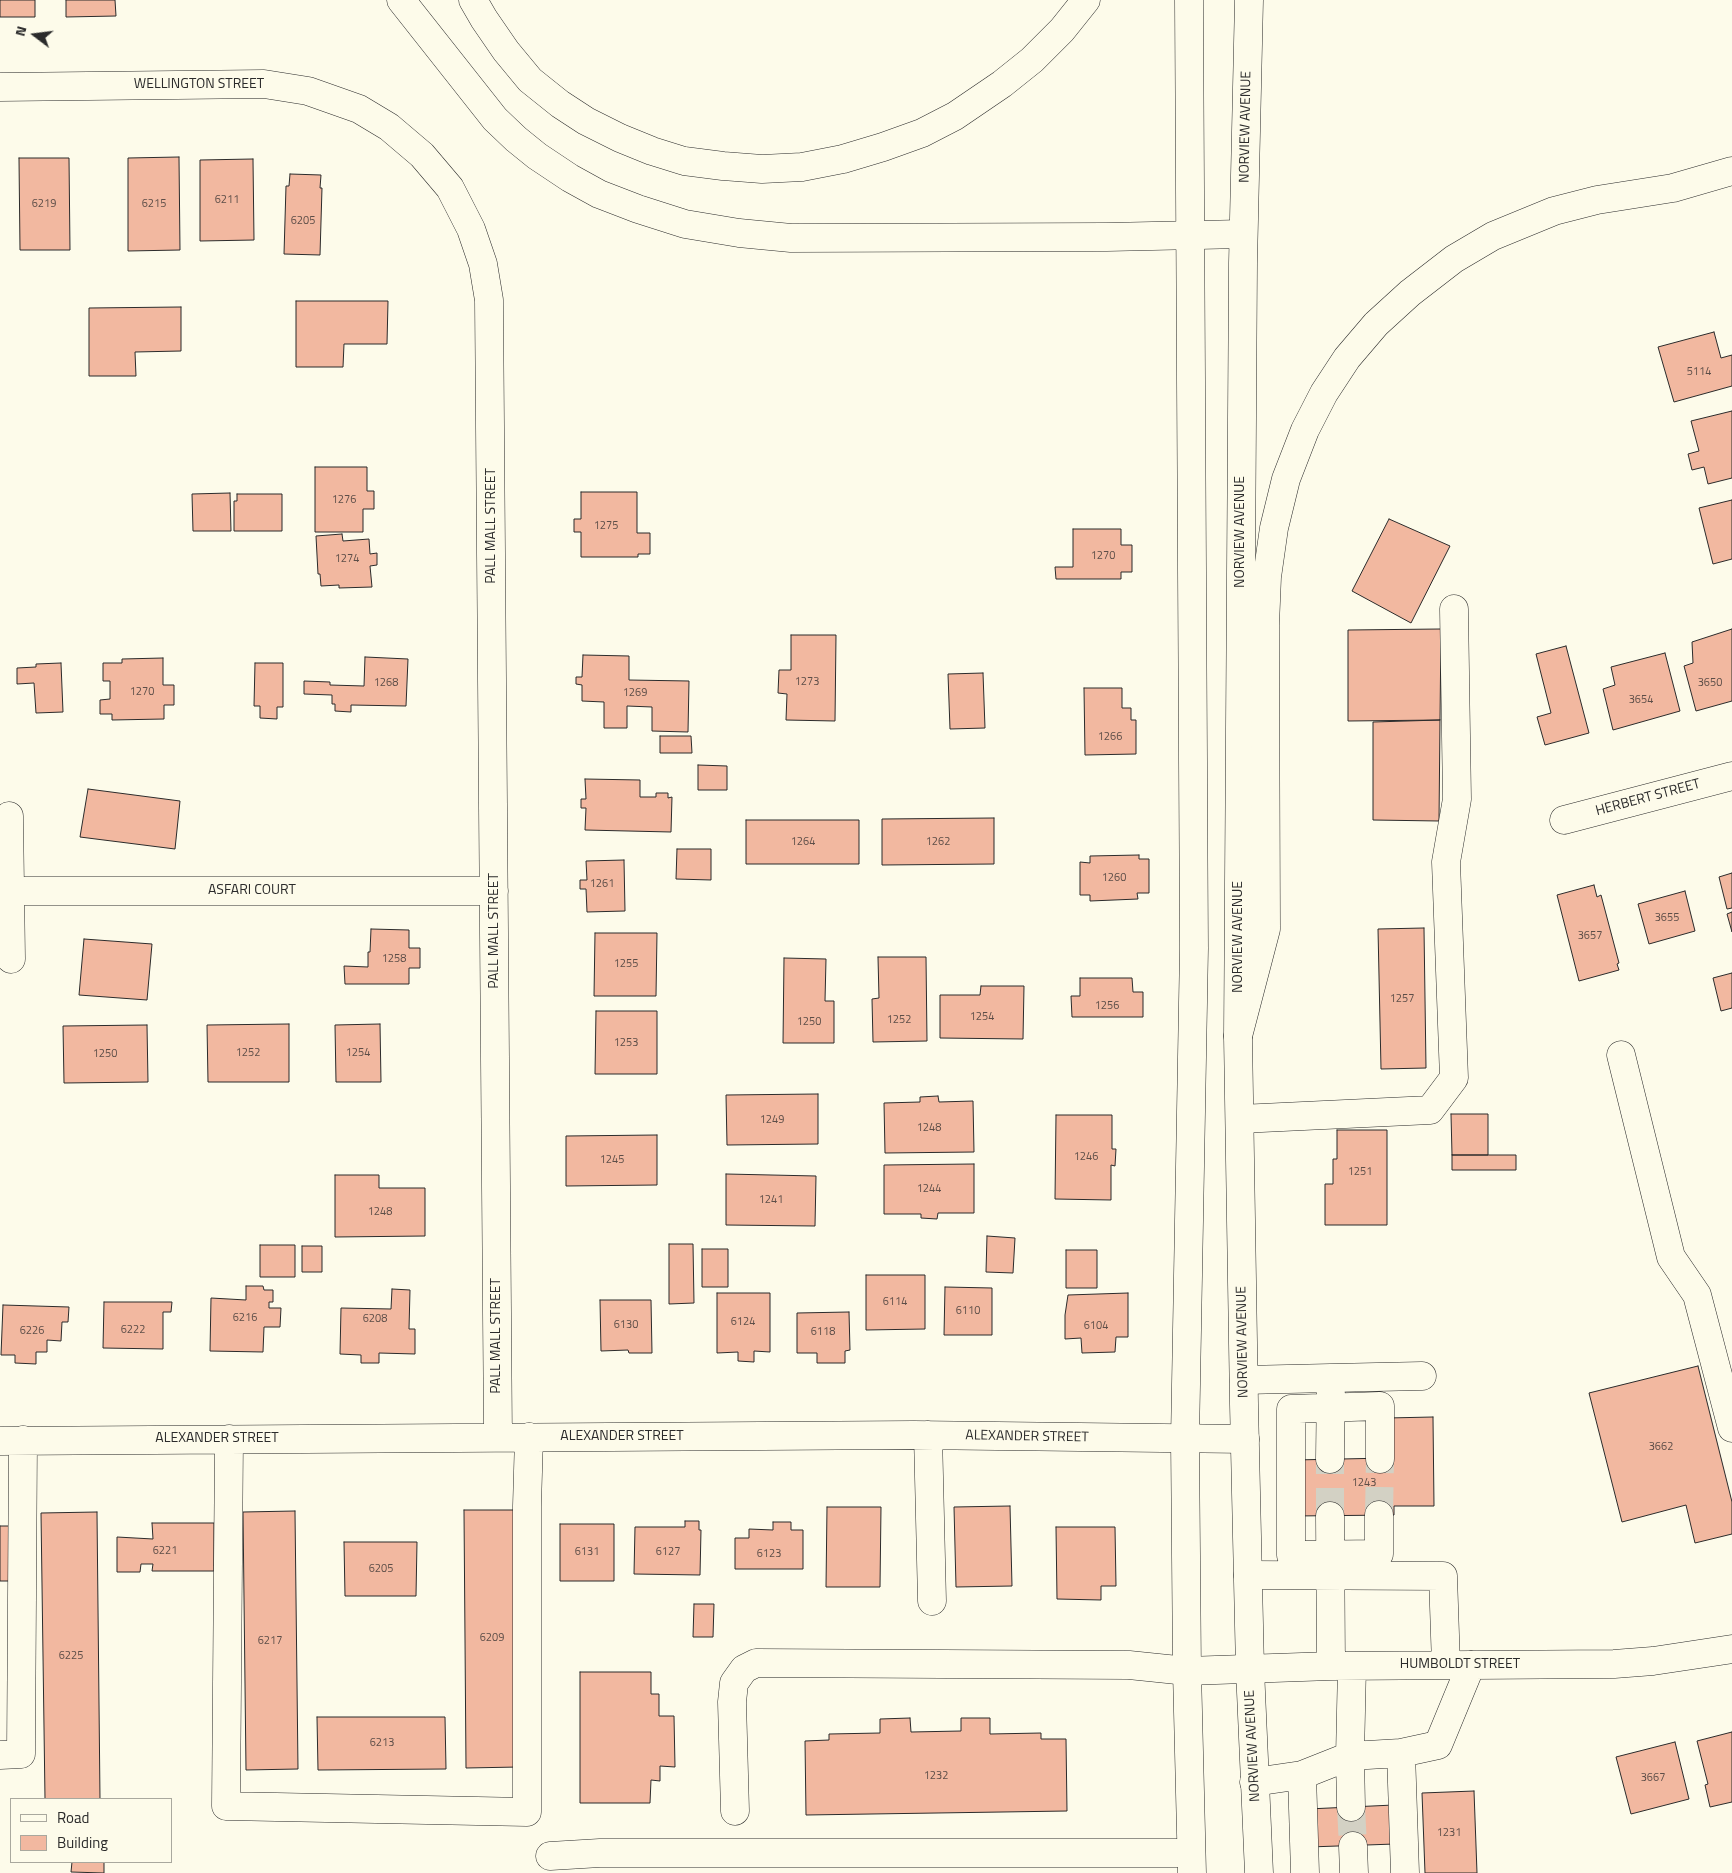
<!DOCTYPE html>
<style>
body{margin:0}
#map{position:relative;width:1732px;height:1873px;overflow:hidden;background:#fdfbea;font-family:"Titillium Web",sans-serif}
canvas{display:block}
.legend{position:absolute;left:10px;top:1798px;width:162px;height:65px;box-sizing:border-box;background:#fdfbea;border:1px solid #a9a89e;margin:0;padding:6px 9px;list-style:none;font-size:15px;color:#2b2b2b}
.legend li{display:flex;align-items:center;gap:10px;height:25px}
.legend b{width:25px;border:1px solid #a9a89e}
.north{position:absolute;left:10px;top:10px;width:50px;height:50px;-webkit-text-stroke:4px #fdfbea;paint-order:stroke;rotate:285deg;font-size:14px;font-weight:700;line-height:20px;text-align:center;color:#2b2b2b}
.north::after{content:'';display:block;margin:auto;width:18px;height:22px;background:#2b2b2b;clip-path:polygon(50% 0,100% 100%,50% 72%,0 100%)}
</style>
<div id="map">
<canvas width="1732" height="1873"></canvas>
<ul class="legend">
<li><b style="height:6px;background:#fdfbea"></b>Road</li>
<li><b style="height:14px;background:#f2b8a0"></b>Building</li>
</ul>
<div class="north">N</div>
</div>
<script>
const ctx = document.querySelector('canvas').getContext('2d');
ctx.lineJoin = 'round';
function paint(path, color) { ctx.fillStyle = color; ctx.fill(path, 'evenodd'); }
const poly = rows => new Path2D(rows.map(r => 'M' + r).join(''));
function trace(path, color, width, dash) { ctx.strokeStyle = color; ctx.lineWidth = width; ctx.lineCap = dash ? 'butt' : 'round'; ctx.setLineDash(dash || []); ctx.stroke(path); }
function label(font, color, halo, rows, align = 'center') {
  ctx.font = font + ' "Titillium Web",sans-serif'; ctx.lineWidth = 4; ctx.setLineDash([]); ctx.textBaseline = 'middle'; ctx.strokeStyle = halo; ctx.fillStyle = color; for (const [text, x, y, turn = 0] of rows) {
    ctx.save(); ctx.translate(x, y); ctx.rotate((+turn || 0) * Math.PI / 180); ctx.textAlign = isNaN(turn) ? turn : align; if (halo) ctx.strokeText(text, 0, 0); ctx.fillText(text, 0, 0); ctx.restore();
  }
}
const building = poly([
 [0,0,35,0,35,17,0,17,0,0],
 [66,0,115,0,116,16,66,17,66,0],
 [179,157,180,250,128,251,128,158,179,157],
 [19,158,69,158,70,250,20,250,19,158],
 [253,159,254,240,200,241,200,160,253,159],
 [290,174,321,175,320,188,322,188,320,255,284,254,286,186,289,186,290,174],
 [296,301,388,301,387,344,344,344,343,367,296,367,296,301],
 [181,307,181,351,135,352,136,376,89,376,89,308,181,307],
 [1714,332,1721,358,1732,355,1732,386,1674,402,1658,347,1714,332],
 [1732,411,1732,478,1708,484,1704,467,1692,470,1688,454,1699,451,1691,421,1732,411],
 [315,467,367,467,367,491,374,491,374,509,363,509,363,532,315,532,315,467],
 [581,492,637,492,637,533,650,533,650,554,638,554,638,557,581,557,581,532,574,532,574,519,581,519,581,492],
 [230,493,231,531,193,531,192,494,230,493],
 [237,494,282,494,282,531,234,531,234,501,237,501,237,494],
 [1732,500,1732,559,1713,564,1699,508,1732,500],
 [1389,519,1450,546,1411,623,1352,591,1389,519],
 [1073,529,1121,529,1121,545,1132,545,1132,572,1121,572,1121,579,1056,579,1055,567,1073,567,1073,529],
 [342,534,343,541,369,539,370,554,377,553,377,565,370,566,372,587,339,588,339,585,321,586,320,574,318,574,316,536,342,534],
 [1441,629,1440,720,1348,721,1348,630,1441,629],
 [1732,629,1732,701,1696,711,1684,666,1693,663,1692,642,1732,629],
 [791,635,836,635,835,721,786,720,787,694,778,693,779,670,791,670,791,635],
 [1566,646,1589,733,1545,745,1537,717,1551,713,1536,654,1566,646],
 [1665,653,1680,711,1613,730,1603,689,1615,685,1611,667,1665,653],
 [583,655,629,656,629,680,689,681,688,732,652,731,652,707,627,706,627,728,604,728,604,702,582,701,582,685,576,684,576,677,582,677,583,655],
 [365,657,408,659,406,706,351,705,351,712,335,711,335,704,332,704,332,695,304,694,304,681,330,682,330,685,364,686,365,657],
 [163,658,163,685,174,685,174,705,164,705,164,719,112,720,112,714,100,714,100,700,110,699,110,681,103,681,103,663,122,663,122,659,163,658],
 [61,663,63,712,36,713,34,683,17,684,17,668,36,667,36,664,61,663],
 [255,663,283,663,283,707,277,707,277,719,260,718,260,706,254,706,255,663],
 [983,673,985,728,950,729,948,674,983,673],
 [1084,688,1122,688,1122,708,1131,708,1131,720,1136,720,1136,754,1085,755,1084,688],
 [1440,720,1439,821,1373,820,1373,722,1440,720],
 [660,736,691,736,692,753,660,753,660,736],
 [698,765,727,766,727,790,698,790,698,765],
 [585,779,640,780,640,797,656,797,656,793,668,793,668,798,672,797,671,832,585,830,586,808,581,808,581,799,586,799,585,779],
 [88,789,180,801,175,849,80,837,88,789],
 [994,818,994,864,882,865,882,819,994,818],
 [746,820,859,820,859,864,746,864,746,820],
 [677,849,711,849,711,880,676,879,677,849],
 [1139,855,1139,859,1149,859,1149,893,1137,893,1138,899,1090,901,1090,895,1080,895,1080,862,1090,863,1090,856,1139,855],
 [624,860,625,911,587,912,586,889,580,889,580,880,587,880,586,861,624,860],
 [1732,873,1732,908,1727,909,1719,877,1732,873],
 [1594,885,1597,897,1601,895,1619,963,1617,964,1619,970,1579,981,1557,895,1594,885],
 [1685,891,1695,931,1649,944,1638,904,1685,891],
 [1732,912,1732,932,1727,914,1732,912],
 [1424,928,1426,1068,1381,1069,1378,929,1424,928],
 [371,929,409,930,409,948,420,948,420,968,409,968,409,984,345,984,344,966,368,967,368,952,370,952,371,929],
 [595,933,657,933,656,996,594,996,595,933],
 [84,939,152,944,147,1000,79,995,84,939],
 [878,957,926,957,927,1041,873,1042,872,999,879,998,878,957],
 [784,958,826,959,825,1001,834,1001,834,1043,783,1043,784,958],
 [1732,973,1732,1008,1721,1011,1713,978,1732,973],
 [1080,978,1132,978,1133,992,1143,992,1143,1017,1072,1017,1071,996,1080,996,1080,978],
 [981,986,1024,986,1023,1039,940,1038,940,995,980,995,981,986],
 [596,1011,657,1011,657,1074,595,1074,596,1011],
 [289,1024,289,1082,208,1082,207,1025,289,1024],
 [380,1024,381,1082,336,1082,335,1025,380,1024],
 [147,1025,148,1082,64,1083,63,1026,147,1025],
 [818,1094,818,1144,727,1145,726,1095,818,1094],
 [938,1096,939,1102,973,1101,974,1152,885,1153,884,1103,920,1102,920,1097,938,1096],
 [1451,1114,1488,1114,1488,1155,1452,1155,1451,1114],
 [1056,1115,1112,1115,1112,1149,1116,1149,1115,1166,1111,1165,1111,1200,1055,1199,1056,1115],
 [1337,1130,1387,1130,1387,1225,1325,1225,1325,1184,1333,1184,1333,1159,1337,1159,1337,1130],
 [657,1135,657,1185,566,1186,566,1136,657,1135],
 [1452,1155,1516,1155,1516,1170,1452,1170,1452,1155],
 [974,1164,974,1213,938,1213,937,1219,921,1218,921,1214,884,1214,884,1165,974,1164],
 [726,1174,816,1176,815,1226,726,1225,726,1174],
 [335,1175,379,1175,379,1188,425,1188,425,1236,335,1237,335,1175],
 [987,1236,1015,1238,1013,1273,986,1272,987,1236],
 [669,1244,693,1244,694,1303,669,1304,669,1244],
 [260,1245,295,1245,295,1277,260,1277,260,1245],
 [302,1246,322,1246,322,1272,302,1272,302,1246],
 [702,1249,728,1249,728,1287,702,1287,702,1249],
 [1066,1250,1097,1250,1097,1288,1066,1288,1066,1250],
 [866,1275,925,1275,925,1329,866,1330,866,1275],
 [246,1286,263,1286,264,1290,273,1290,273,1302,269,1302,269,1308,281,1308,280,1327,264,1327,263,1352,210,1351,211,1298,246,1300,246,1286],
 [945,1287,992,1288,992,1335,944,1335,945,1287],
 [392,1289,410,1290,409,1329,415,1329,415,1354,379,1353,379,1363,361,1363,361,1355,340,1354,341,1308,391,1309,392,1289],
 [717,1293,770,1293,770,1352,754,1351,754,1362,738,1361,738,1352,717,1353,717,1293],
 [1128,1293,1128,1337,1116,1337,1115,1352,1082,1353,1081,1338,1065,1339,1065,1315,1068,1295,1128,1293],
 [600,1300,651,1300,652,1353,629,1353,628,1350,601,1351,600,1300],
 [104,1302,172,1302,171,1312,163,1312,163,1349,103,1348,104,1302],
 [3,1305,69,1307,68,1322,62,1322,61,1341,47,1340,47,1352,36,1352,36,1364,15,1363,15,1355,1,1355,3,1305],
 [849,1312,850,1350,845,1351,845,1363,817,1363,817,1353,797,1353,797,1313,849,1312],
 [1698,1366,1732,1502,1732,1534,1695,1543,1686,1505,1622,1522,1589,1393,1698,1366],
 [1433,1417,1434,1506,1394,1506,1394,1515,1294,1516,1294,1460,1388,1458,1387,1418,1433,1417],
 [1010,1506,1012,1586,956,1587,954,1507,1010,1506],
 [827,1507,881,1507,880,1587,826,1587,827,1507],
 [464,1510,517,1510,519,1767,466,1768,464,1510],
 [295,1511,298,1769,246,1770,243,1512,295,1511],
 [97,1512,100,1799,45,1799,41,1513,97,1512],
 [685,1521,699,1521,699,1530,701,1530,700,1575,634,1574,635,1527,685,1527,685,1521],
 [773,1522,791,1522,791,1530,803,1530,803,1569,735,1569,735,1538,749,1538,749,1529,773,1530,773,1522],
 [152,1523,214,1523,214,1571,152,1571,153,1564,141,1564,140,1572,117,1572,117,1537,153,1539,152,1523],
 [560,1524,614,1524,614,1581,560,1581,560,1524],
 [0,1526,11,1526,11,1581,0,1581,0,1526],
 [1056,1527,1115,1527,1116,1586,1101,1586,1101,1600,1057,1599,1056,1527],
 [344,1542,417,1542,416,1596,345,1596,344,1542],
 [694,1604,714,1604,713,1637,693,1637,694,1604],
 [580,1672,651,1672,651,1694,659,1694,659,1716,674,1716,675,1767,660,1766,660,1781,651,1780,650,1803,580,1803,580,1672],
 [317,1717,445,1717,446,1769,318,1770,317,1717],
 [910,1718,911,1732,961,1731,961,1718,990,1718,990,1734,1041,1733,1041,1739,1066,1739,1067,1811,806,1815,805,1741,829,1740,829,1734,880,1733,880,1719,910,1718],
 [1732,1732,1732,1802,1710,1807,1705,1785,1708,1784,1697,1741,1732,1732],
 [1675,1742,1689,1799,1631,1814,1616,1757,1675,1742],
 [1474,1791,1477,1873,1425,1873,1422,1793,1474,1791],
 [1394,1805,1395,1844,1309,1847,1308,1809,1394,1805],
 [72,1862,104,1862,104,1873,71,1872,72,1862]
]);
const minorTunnel = poly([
 [1379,1515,1380,1459],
 [1330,1516,1330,1459],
 [1351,1807,1353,1846]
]);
const minor = poly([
 [0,87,264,84,308,91,359,109,389,127,422,155,450,188,471,229,483,264,489,300,498,1437],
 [9,816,11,959],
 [1564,820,1732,776],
 [10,891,494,891],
 [1621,1055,1671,1257,1697,1295,1732,1428],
 [1240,1119,1430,1110,1454,1078,1446,862,1457,799,1454,609],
 [1331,1378,1422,1376],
 [1244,1380,1331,1378,1330,1459],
 [928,1435,932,1601],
 [229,1439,226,1806,527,1812,527,1506,529,1437],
 [0,1441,914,1435,1245,1439],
 [1379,1515,1379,1554,1291,1555,1291,1409,1380,1406,1380,1459],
 [1330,1516,1331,1666],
 [1248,1575,1443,1576,1446,1665],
 [1401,1753,1438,1745,1471,1665],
 [0,1755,21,1754,23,1440],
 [1254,1782,1302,1775],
 [1351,1807,1350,1756,1401,1753,1405,1873],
 [735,1811,732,1702,734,1683,744,1669,756,1663,1129,1665,1187,1671,1331,1666,1614,1664,1653,1661,1732,1649],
 [1353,1846,1354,1873],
 [550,1856,600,1853,1191,1853],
 [1305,1873,1302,1775,1350,1756,1352,1666]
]);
const major = poly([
 [1189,0,1194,948,1185,1439,1187,1671,1192,1873],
 [1249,0,1243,263,1238,1036,1244,1404,1250,1669,1259,1873]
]);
const highway = poly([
 [401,0,495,119,516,139,537,156,570,178,599,194,638,209,685,224,739,233,791,238,1107,237,1243,234],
 [473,0,484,19,506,51,530,80,560,104,586,121,620,138,652,151,684,161,723,166,762,169,802,167,843,159,883,147,922,133,955,116,1002,84,1032,60,1062,30,1086,0],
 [1238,1036,1266,929,1265,625,1267,577,1274,528,1286,479,1305,430,1324,393,1347,358,1376,324,1410,293,1454,259,1493,236,1554,211,1597,200,1673,188,1732,171]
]);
const numberNames = [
 ["6211",227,200],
 ["6219",44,204],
 ["6215",154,204],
 ["6205",303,221],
 ["5114",1699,372],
 ["1276",344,500],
 ["1275",606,526],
 ["1270",1103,556],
 ["1274",347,559],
 ["1273",807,682],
 ["1268",386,683],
 ["3650",1710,683],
 ["1270",142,692],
 ["1269",635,693],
 ["3654",1641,700],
 ["1266",1110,737],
 ["1264",803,842],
 ["1262",938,842],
 ["1260",1114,878],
 ["1261",602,884],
 ["3655",1667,918],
 ["3657",1590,936],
 ["1258",394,959],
 ["1255",626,964],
 ["1257",1402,999],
 ["1256",1107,1006],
 ["1254",982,1017],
 ["1252",899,1020],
 ["1250",809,1022],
 ["1253",626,1043],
 ["1252",248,1053],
 ["1254",358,1053],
 ["1250",105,1054],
 ["1249",772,1120],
 ["1248",929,1128],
 ["1246",1086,1157],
 ["1245",612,1160],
 ["1251",1360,1172],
 ["1244",929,1189],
 ["1241",771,1200],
 ["1248",380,1212],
 ["6114",895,1302],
 ["6110",968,1311],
 ["6216",245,1318],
 ["6208",375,1319],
 ["6124",743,1322],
 ["6130",626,1325],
 ["6104",1096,1326],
 ["6222",133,1330],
 ["6226",32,1331],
 ["6118",823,1332],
 ["3662",1661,1447],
 ["1243",1364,1483],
 ["6221",165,1551],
 ["6131",587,1552],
 ["6127",668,1552],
 ["6123",769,1554],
 ["6205",381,1569],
 ["6209",492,1638],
 ["6217",270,1641],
 ["6225",71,1656],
 ["6213",382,1743],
 ["1232",936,1776],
 ["3667",1653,1778],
 ["1231",1449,1833]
];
const streetNames = [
 ["WELLINGTON STREET",199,85],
 ["NORVIEW AVENUE",1246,127,-89],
 ["PALL MALL STREET",492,526,-90],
 ["NORVIEW AVENUE",1241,532,-90],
 ["HERBERT STREET",1648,798,-15],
 ["ASFARI COURT",252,891],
 ["PALL MALL STREET",495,931,-90],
 ["NORVIEW AVENUE",1239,937,-90],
 ["PALL MALL STREET",497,1336,-90],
 ["NORVIEW AVENUE",1243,1342,-91],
 ["ALEXANDER STREET",622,1437],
 ["ALEXANDER STREET",1027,1437,1],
 ["ALEXANDER STREET",217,1439],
 ["HUMBOLDT STREET",1460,1665],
 ["NORVIEW AVENUE",1253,1746,-93]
];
paint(building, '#f2b8a0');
trace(building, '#2b2b2b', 1);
trace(minorTunnel, '#d3d1c4', 28, [28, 14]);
trace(minor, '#2b2b2b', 29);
trace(major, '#2b2b2b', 29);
trace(highway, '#2b2b2b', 29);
trace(minor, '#fdfbea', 28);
trace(major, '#fdfbea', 28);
trace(highway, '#fdfbea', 28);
label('11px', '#5d4e48', null, numberNames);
label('14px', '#2b2b2b', '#fdfbea', streetNames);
</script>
